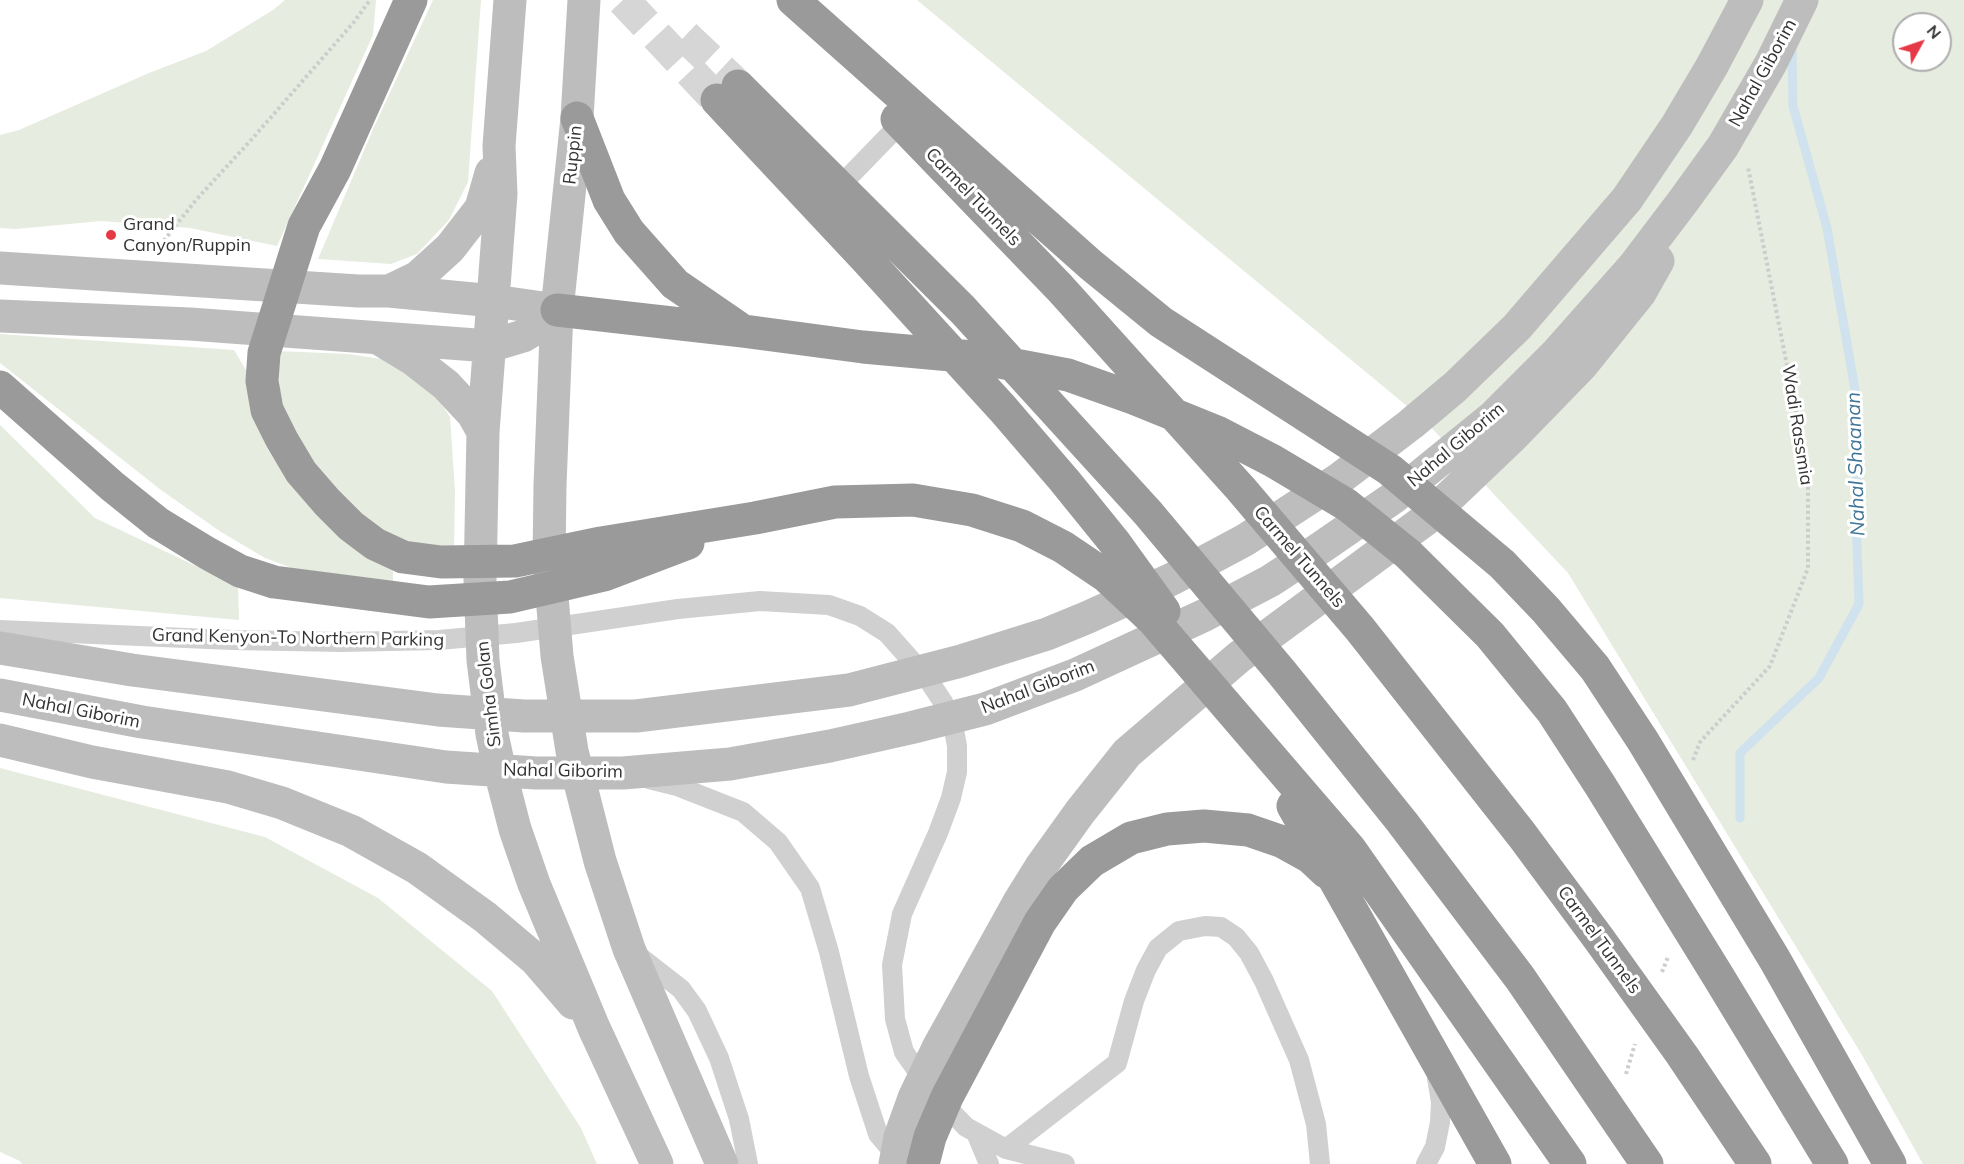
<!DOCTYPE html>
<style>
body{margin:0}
#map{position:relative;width:1964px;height:1164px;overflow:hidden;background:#fff;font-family:Mulish,sans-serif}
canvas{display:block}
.north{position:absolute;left:1892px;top:12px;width:60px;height:60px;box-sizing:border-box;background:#fff;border:2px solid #adadad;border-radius:50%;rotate:50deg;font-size:16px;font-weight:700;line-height:24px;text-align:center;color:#333}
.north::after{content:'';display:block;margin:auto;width:21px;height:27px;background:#e63946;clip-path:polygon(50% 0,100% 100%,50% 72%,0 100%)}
</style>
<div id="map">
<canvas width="1964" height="1164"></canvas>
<div class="north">N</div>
</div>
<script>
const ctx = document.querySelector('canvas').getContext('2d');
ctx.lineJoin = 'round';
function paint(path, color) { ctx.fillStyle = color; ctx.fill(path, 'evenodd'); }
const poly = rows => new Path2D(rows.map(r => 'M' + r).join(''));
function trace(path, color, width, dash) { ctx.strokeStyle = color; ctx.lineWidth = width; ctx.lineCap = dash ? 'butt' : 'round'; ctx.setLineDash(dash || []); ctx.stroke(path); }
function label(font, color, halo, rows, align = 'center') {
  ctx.font = font + ' Mulish,sans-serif'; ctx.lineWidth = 6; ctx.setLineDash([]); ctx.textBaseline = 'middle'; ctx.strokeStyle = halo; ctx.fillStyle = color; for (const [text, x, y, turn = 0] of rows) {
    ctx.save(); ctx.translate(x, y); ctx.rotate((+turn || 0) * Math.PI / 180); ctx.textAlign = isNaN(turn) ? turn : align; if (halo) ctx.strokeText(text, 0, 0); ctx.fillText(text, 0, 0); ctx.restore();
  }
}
const green = poly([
 [285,0,376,0,373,35,277,246,190,228,101,221,16,229,0,228,0,135,19,130,149,73,206,51,273,10],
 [433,0,481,0,468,182,449,220,417,254,391,264,318,259,374,127],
 [917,0,1964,0,1964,1164,1923,1164,1862,1055,1568,573,1425,421],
 [1904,24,1940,24,1940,60,1904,60],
 [0,334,234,350,249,375,255,414,268,450,291,484,359,551,393,571,393,587,324,580,265,558,221,532,161,490,0,363],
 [278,351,348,354,381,359,432,389,450,417,455,491,454,550,404,543,360,520,300,445,280,399],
 [0,425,95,518,238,586,239,620,0,598],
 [0,768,265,837,378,898,492,991,581,1128,597,1164,22,1164,20,1161,0,1152]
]);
const stream = poly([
 [1740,818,1740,753,1819,678,1859,604,1856,516,1858,407,1827,228,1793,106,1792,47]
]);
const highwayTunnel = poly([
 [623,0,717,100],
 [685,36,738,86]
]);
const path = poly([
 [162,246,162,243,196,200,252,139,354,22,370,0],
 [1693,760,1700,742,1770,666,1808,568,1808,472,1748,167],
 [1662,972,1668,957],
 [1626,1074,1635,1044]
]);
const lane = poly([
 [839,187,901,123],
 [0,630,232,640,342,642,439,640,516,633,678,609,760,601,829,605,860,616,887,633,927,678,943,702,953,724,957,746,957,772,951,798,938,833,902,914,892,965,895,1019,904,1052,932,1092,966,1127,1006,1149,1065,1164],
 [649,779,677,786,743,812,778,842,810,888,829,952,859,1076,878,1134,899,1159],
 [636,954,681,989,697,1011,719,1058,739,1119,748,1164],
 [976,1133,989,1164],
 [1006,1149,1117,1063,1134,1001,1146,970,1158,948,1179,931,1205,926,1221,927,1236,937,1249,953,1264,981,1299,1060,1316,1124,1320,1164],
 [1426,1164,1435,1147,1440,1122,1441,1102,1437,1078]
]);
const secondary = poly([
 [510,0,499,146,501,194,483,432,480,581,483,660,492,734,499,767,515,829,534,884,594,1028,657,1164],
 [584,0,577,118,557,310,550,485,549,560,557,656,572,751,600,861,629,949,722,1164],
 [0,268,358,291,389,291,494,301,557,310],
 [389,291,418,277,450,248,481,208,491,173],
 [0,316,190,324,490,346,523,336,538,327,557,310],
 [381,340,414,360,446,385,473,414,483,432],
 [0,648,132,670,438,710,524,716,636,716,849,690,961,661,1047,634,1086,618,1172,579,1245,540,1339,479,1411,424,1455,387,1517,327,1627,199,1677,125,1712,66,1747,0],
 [0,695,142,722,446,767,536,773,623,773,730,764,830,746,910,728,985,709,1075,675,1205,615,1270,581,1316,551,1393,498,1494,416,1556,354,1634,266,1684,200,1723,146,1771,63,1802,0],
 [0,740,92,762,228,787,282,803,351,831,417,868,485,917,535,959,573,1003],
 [895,1164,900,1137,914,1098,939,1046,1019,902,1042,865,1080,812,1127,753,1239,657,1425,520,1513,436,1582,365,1640,293,1658,261]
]);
const highway = poly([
 [411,0,335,169,304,226,264,353,262,381,267,410,282,440,301,472,327,502,351,526,375,544,403,557,441,562,515,561,601,543,755,518,835,502,913,500,972,510,1022,526,1063,547,1106,576,1153,620,1350,849,1570,1164],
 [793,0,1091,265,1161,322,1390,470,1502,564,1546,610,1595,668,1643,741,1775,960,1890,1164],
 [738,86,963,310,1148,513,1283,674,1402,822,1520,978,1647,1164],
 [717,100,866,259,1003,409,1064,480,1115,543,1164,611],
 [577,118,609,200,629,232,675,284,739,328],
 [897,119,1060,288,1241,489,1360,629,1522,835,1599,939,1682,1055,1755,1164],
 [557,310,743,331,863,347,973,357,1068,375,1133,398,1217,432,1273,461,1347,505,1408,554,1490,635,1552,711,1600,785,1718,976,1832,1164],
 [0,387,112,486,158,523,207,553,240,571,274,582,429,602,510,597,604,575,688,543],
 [1293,806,1495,1164],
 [923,1164,930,1137,947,1097,1040,922,1063,889,1092,861,1131,838,1167,829,1204,826,1248,830,1283,842,1310,857,1326,872]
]);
const markers = [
 [111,235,6,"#e63946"]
];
const streetNames = [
 ["Nahal Giborim",1763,73,-61],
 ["Ruppin",573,155,-84],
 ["Carmel Tunnels",973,197,46],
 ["Wadi Rassmia",1797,425,81],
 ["Nahal Giborim",1456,445,-40],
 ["Carmel Tunnels",1299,557,49],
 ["Grand Kenyon-To Northern Parking",298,638,1],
 ["Nahal Giborim",1038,687,-21],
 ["Simha Golan",489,694,-97],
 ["Nahal Giborim",81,711,11],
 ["Nahal Giborim",563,771,1],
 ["Carmel Tunnels",1599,940,54]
];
const poiNames = [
 ["Grand",123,225],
 ["Canyon/Ruppin",123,246]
];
const waterNames = [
 ["Nahal Shaanan",1856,464,-92]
];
paint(green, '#e6ecdf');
trace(stream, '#cfe2ee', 9);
trace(highwayTunnel, '#d6d6d6', 33, [33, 16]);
trace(path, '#cdcdcd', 4, [3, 3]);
trace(lane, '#d0d0d0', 20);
trace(secondary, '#bdbdbd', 33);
trace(highway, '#9a9a9a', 33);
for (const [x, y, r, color] of markers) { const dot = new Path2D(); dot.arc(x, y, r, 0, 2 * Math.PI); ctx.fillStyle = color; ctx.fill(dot); trace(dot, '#fff', 2); }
label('18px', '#333', '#fff', streetNames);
label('18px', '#333', '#fff', poiNames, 'left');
label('italic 20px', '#3f7597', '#fff', waterNames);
</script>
